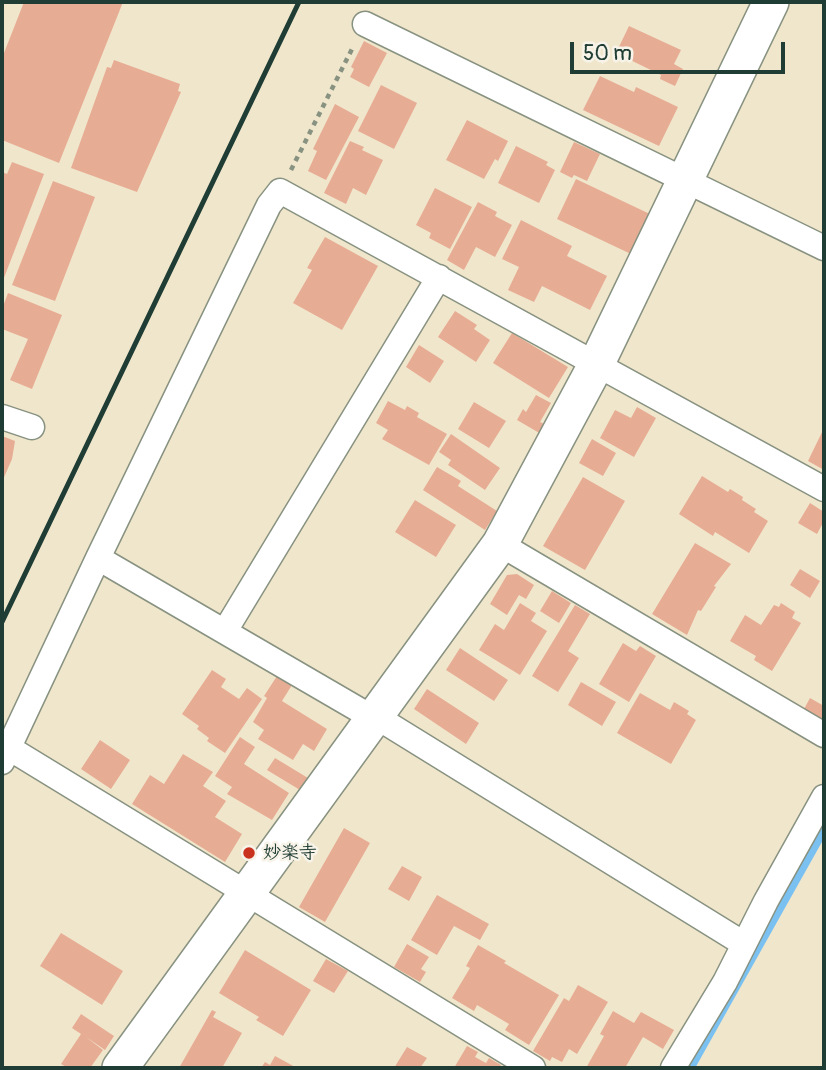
<!DOCTYPE html>
<meta charset="utf-8">
<style>
body{margin:0}
#map{position:relative;width:826px;height:1070px;overflow:hidden;background:#f0e6cc;font-family:Pangolin,sans-serif}
canvas{display:block}
.frame{position:absolute;inset:0;border:4px solid #1f3d34;pointer-events:none}
.scale{position:absolute;left:570px;top:42px;width:215px;height:32px;box-sizing:border-box;border:4px solid #1f3d34;border-top:0;padding-left:9px;font-size:21px;line-height:24px;white-space:nowrap;color:#1f3d34;-webkit-text-stroke:5px #f7f3e8;paint-order:stroke}
</style>
<div id="map">
<canvas width="826" height="1070"></canvas>
<div class="frame"></div>
<div class="scale">50 m</div>
</div>
<script>
const ctx = document.querySelector('canvas').getContext('2d');
ctx.lineJoin = 'round';
const poly = rows => new Path2D(rows.map(r => 'M' + r).join(''));
function trace(path, color, width, dash) { ctx.strokeStyle = color; ctx.lineWidth = width; ctx.lineCap = dash ? 'butt' : 'round'; ctx.setLineDash(dash || []); ctx.stroke(path); }
function paint(path, color) { ctx.fillStyle = color; ctx.fill(path, 'evenodd'); }
function label(font, color, halo, rows, align = 'center') {
  ctx.font = font + ' Pangolin,"Klee One",sans-serif'; ctx.lineWidth = 5; ctx.setLineDash([]); ctx.textBaseline = 'middle'; ctx.strokeStyle = halo; ctx.fillStyle = color; for (const [text, x, y, turn = 0] of rows) {
    ctx.save(); ctx.translate(x, y); ctx.rotate((+turn || 0) * Math.PI / 180); ctx.textAlign = isNaN(turn) ? turn : align; if (halo) ctx.strokeText(text, 0, 0); ctx.fillText(text, 0, 0); ctx.restore();
  }
}
const stream = poly([
 [690,1068,824,829]
]);
const building = poly([
 [24,2,123,2,59,163,2,140,2,58],
 [629,26,681,50,674,64,683,69,675,86,660,79,661,75,616,53],
 [364,41,387,53,369,87,350,77,354,69,351,67],
 [114,60,180,84,178,91,181,92,137,192,71,168,107,67,111,68],
 [600,76,634,92,636,87,678,107,659,146,583,110],
 [381,85,417,103,394,149,358,131],
 [335,104,359,117,326,180,308,171,317,151,313,149],
 [467,120,508,141,498,161,495,159,484,179,446,160],
 [350,141,364,147,362,150,383,160,366,195,353,188,346,204,324,193],
 [574,142,600,154,587,181,574,175,572,178,560,172],
 [516,146,548,162,546,165,555,170,539,203,498,183],
 [12,162,44,174,2,283,2,172,7,174],
 [576,179,652,215,633,255,557,219],
 [53,181,95,197,55,301,12,285],
 [435,188,472,207,450,249,429,238,431,233,416,225],
 [478,202,497,212,495,216,512,225,495,257,476,247,464,270,447,260],
 [521,220,572,246,567,256,607,276,590,310,542,286,534,302,508,290,519,267,502,259],
 [325,237,378,266,342,330,293,303,312,270,307,268],
 [8,293,62,315,32,389,10,380,28,339,2,329,2,309],
 [455,311,477,325,474,329,490,340,476,362,438,337],
 [512,333,568,367,549,398,493,363],
 [419,345,444,361,430,383,406,367],
 [536,395,551,403,540,422,547,425,541,434,517,420,523,409,526,412],
 [388,401,405,410,407,406,419,413,417,417,447,434,429,465,382,439,388,430,376,423],
 [474,402,506,421,489,448,458,429],
 [637,407,656,418,634,457,600,438,615,410,631,418],
 [824,428,824,470,808,461],
 [451,434,500,468,485,490,448,465,451,460,439,452],
 [2,436,15,441,12,459,2,482],
 [592,439,616,453,603,476,579,463],
 [437,467,461,481,458,486,497,511,485,530,423,490],
 [702,476,728,492,730,489,743,497,742,500,756,509,754,512,768,521,749,553,715,532,713,536,679,514],
 [583,477,625,501,585,570,543,546],
 [415,500,456,525,436,557,395,532],
 [810,503,824,512,824,521,817,534,798,523],
 [695,543,731,564,714,586,716,587,701,611,698,610,687,635,652,614],
 [800,569,820,581,810,598,790,585],
 [517,574,534,585,526,599,519,595,507,615,490,604,507,575],
 [552,591,571,603,559,623,540,611],
 [520,603,536,613,531,621,547,631,520,675,479,650,495,624,504,630],
 [781,603,795,612,792,618,801,623,772,671,754,660,756,656,730,641,745,615,761,625,774,605,779,607],
 [575,605,590,614,568,651,579,658,558,692,532,676],
 [623,643,636,651,640,646,656,656,629,702,599,684],
 [460,648,508,680,494,701,446,670],
 [212,670,226,679,221,687,239,699,247,688,262,699,225,753,207,741,209,738,197,729,199,726,182,714],
 [277,676,292,685,282,701,327,729,314,751,303,744,293,760,258,739,264,730,253,722,267,698,264,696],
 [581,682,616,702,602,726,568,705],
 [427,689,479,723,466,744,414,709],
 [640,693,670,710,674,702,689,711,687,714,696,720,671,764,617,733],
 [810,698,824,706,824,716,822,721,803,711],
 [240,737,255,747,244,764,289,793,272,820,227,794,232,787,215,776],
 [100,740,130,760,111,789,81,769],
 [183,754,213,772,203,786,226,801,215,817,242,834,225,862,132,804,150,775,164,784],
 [275,758,308,778,300,790,267,770],
 [344,828,370,843,325,922,299,907],
 [402,866,422,877,409,901,388,889],
 [437,895,489,924,480,940,454,926,437,955,411,940],
 [61,933,123,971,102,1005,40,966],
 [407,944,429,957,421,969,426,972,420,982,394,967],
 [478,945,506,961,504,963,559,995,529,1045,505,1030,509,1024,477,1005,474,1011,452,998,470,968,466,966],
 [245,950,311,990,283,1036,256,1020,259,1017,219,993],
 [326,959,348,971,334,993,313,981],
 [578,985,608,1002,577,1054,569,1049,562,1062,552,1057,550,1061,533,1051,564,998,569,1001],
 [212,1010,216,1012,213,1017,242,1033,222,1068,179,1068],
 [613,1011,634,1023,641,1012,674,1030,663,1049,643,1037,625,1068,586,1068,604,1036,600,1034],
 [81,1014,114,1036,105,1050,86,1037,103,1050,90,1068,68,1068,61,1064,81,1034,72,1028],
 [467,1046,478,1052,475,1057,486,1063,489,1058,501,1065,499,1068,454,1068],
 [407,1047,427,1058,420,1068,394,1068],
 [275,1056,297,1068,261,1068,265,1062,270,1065]
]);
const path = poly([
 [291,170,353,47]
]);
const street = poly([
 [365,24,824,248],
 [2,417,32,427],
 [500,544,824,735],
 [98,558,373,718],
 [225,631,439,277],
 [375,716,744,944],
 [9,748,533,1068],
 [2,762,98,558,269,205,280,191,824,489],
 [673,1068,725,982,766,901,824,797]
]);
const secondary = poly([
 [120,1068,500,544,597,363,771,2]
]);
const rail = poly([
 [2,622,299,2]
]);
const markers = [
 [249,853,7,"#c8321e"]
];
const poiNames = [
 ["妙楽寺",263,853]
];
trace(stream, '#7ac0f1', 9);
paint(building, '#e7ad94');
trace(street, '#889280', 27);
trace(secondary, '#889280', 38);
trace(path, '#889280', 4.5, [5, 5]);
trace(street, '#fff', 24);
trace(secondary, '#fff', 35);
trace(rail, '#1f3d34', 5);
for (const [x, y, r, color] of markers) { const dot = new Path2D(); dot.arc(x, y, r, 0, 2 * Math.PI); ctx.fillStyle = color; ctx.fill(dot); trace(dot, '#f7f3e8', 2.5); }
label('bold 18px', '#1f3d34', '#f7f3e8', poiNames, 'left');
</script>
